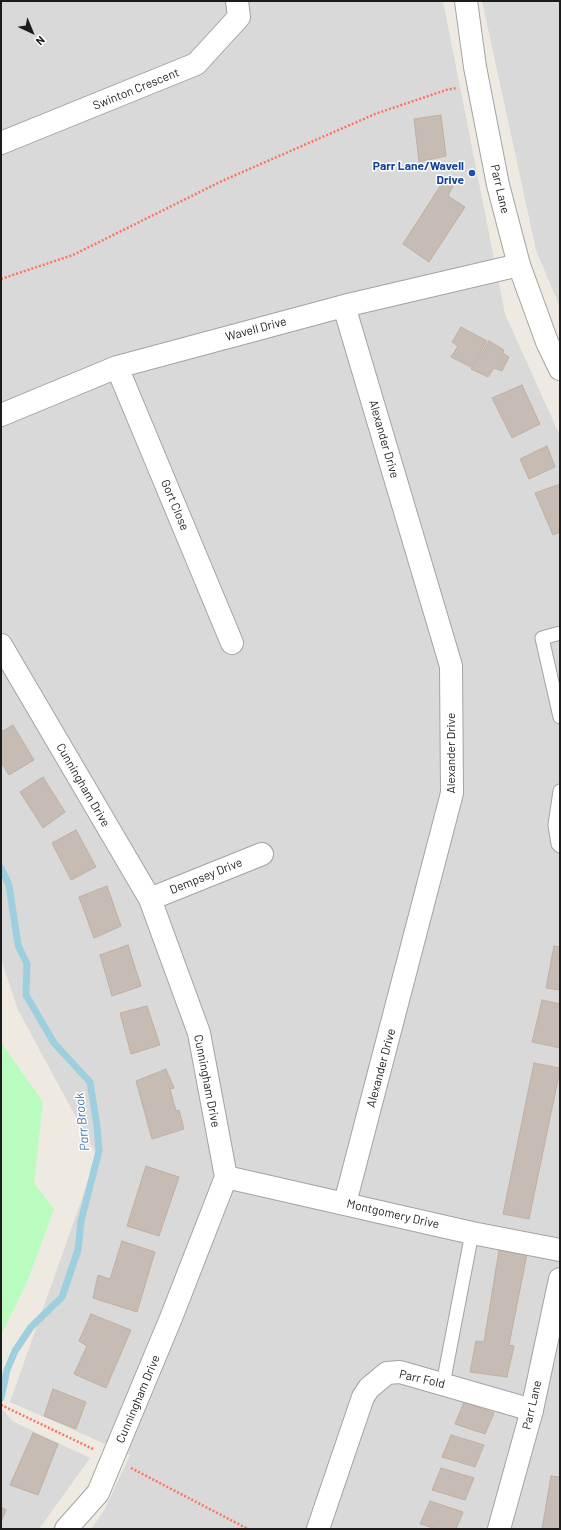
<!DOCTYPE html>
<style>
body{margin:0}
#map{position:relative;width:561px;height:1530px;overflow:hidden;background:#eeeae1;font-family:Barlow,sans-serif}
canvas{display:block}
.frame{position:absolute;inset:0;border:2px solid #1c1c1c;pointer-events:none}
.north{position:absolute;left:12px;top:12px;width:40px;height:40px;-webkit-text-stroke:3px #fff;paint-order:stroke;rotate:136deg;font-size:11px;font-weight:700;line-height:16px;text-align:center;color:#1c1c1c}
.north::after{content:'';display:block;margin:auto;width:14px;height:18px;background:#1c1c1c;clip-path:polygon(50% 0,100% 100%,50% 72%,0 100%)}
</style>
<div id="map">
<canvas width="561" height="1530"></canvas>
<div class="frame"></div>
<div class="north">N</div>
</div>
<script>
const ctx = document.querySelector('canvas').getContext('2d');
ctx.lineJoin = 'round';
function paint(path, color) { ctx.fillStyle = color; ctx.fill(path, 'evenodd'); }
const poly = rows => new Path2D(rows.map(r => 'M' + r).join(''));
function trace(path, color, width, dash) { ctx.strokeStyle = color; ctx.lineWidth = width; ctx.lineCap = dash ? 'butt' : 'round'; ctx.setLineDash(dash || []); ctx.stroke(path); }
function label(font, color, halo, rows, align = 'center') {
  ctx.font = font + ' Barlow,sans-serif'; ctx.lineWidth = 3; ctx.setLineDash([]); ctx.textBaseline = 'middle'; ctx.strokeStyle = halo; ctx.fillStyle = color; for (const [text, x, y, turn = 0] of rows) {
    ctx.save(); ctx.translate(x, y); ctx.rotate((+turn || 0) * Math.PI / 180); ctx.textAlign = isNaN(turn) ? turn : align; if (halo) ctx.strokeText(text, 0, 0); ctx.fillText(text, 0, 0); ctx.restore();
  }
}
const residential = poly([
 [1,1,443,1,505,314,560,436,560,1529,91,1529,105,1509,130,1455,10,1402,97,1156,18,1010,1,959],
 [482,1,560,1,560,307,536,250],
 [1,1407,12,1421,90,1458,39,1529,1,1529]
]);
const park = poly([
 [1,1042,43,1102,34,1183,54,1209,26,1285,1,1335]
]);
const stream = poly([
 [1,868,9,885,18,945,27,964,26,995,54,1043,90,1082,97,1126,99,1151,81,1221,78,1250,62,1297,31,1327,15,1351,7,1370,1,1398]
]);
const building = poly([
 [441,115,446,156,419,162,414,119,441,115],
 [444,180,453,186,448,196,465,207,429,262,403,244,444,180],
 [461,327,487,341,471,367,451,357,458,346,452,342,461,327],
 [489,341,504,350,503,353,509,357,502,371,494,368,488,377,471,369,489,341],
 [522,385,540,424,512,438,492,398,522,385],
 [547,446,555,467,529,479,520,459,547,446],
 [560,484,560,532,553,535,535,493,560,484],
 [13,725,34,760,9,775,1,762,1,732,13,725],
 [43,777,65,812,43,828,20,792,43,777],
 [76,830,96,867,71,880,52,843,76,830],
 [107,886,121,926,94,938,79,897,107,886],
 [128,945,141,986,112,996,100,955,128,945],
 [554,946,560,947,560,990,546,988,554,946],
 [542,1000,560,1004,560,1048,532,1042,542,1000],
 [147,1006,160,1045,131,1054,120,1013,147,1006],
 [534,1063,560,1068,560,1070,529,1219,503,1214,534,1063],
 [166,1069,174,1088,170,1089,176,1111,179,1110,184,1129,152,1139,136,1081,166,1069],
 [146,1166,179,1177,159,1236,127,1226,146,1166],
 [122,1241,155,1252,137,1312,93,1298,98,1275,110,1279,122,1241],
 [499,1250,527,1254,509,1345,514,1346,507,1377,470,1372,476,1341,484,1342,499,1250],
 [91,1314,131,1330,106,1388,74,1374,87,1346,79,1341,91,1314],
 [53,1389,86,1402,76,1429,44,1416,53,1389],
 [464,1402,494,1413,485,1434,455,1424,464,1402],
 [33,1433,58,1444,38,1495,10,1485,33,1433],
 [451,1435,484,1445,475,1467,442,1457,451,1435],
 [441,1468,474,1478,465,1500,432,1490,441,1468],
 [551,1476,560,1477,560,1529,542,1529,551,1476],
 [430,1501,463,1512,456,1529,437,1529,420,1524,430,1501],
 [1,1507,6,1510,1,1522,1,1507]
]);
const path = poly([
 [1,279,73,255,222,181,375,114,446,90,457,88],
 [1,1405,93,1449],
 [131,1468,248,1529]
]);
const service = poly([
 [560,633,542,638,560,717],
 [560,791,555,825,558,844,560,846],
 [443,1384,472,1233]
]);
const minor = poly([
 [1,143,196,64,239,17,237,1],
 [344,306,451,666,452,793,345,1203],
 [117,367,232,643],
 [1,415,117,367,344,306,519,265],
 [1,645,150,899,199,1033,226,1177,171,1318,98,1493,66,1529],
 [150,899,262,854],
 [226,1177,472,1233,560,1250],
 [318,1529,363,1397,369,1388,387,1373,400,1372,532,1410]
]);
const tertiary = poly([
 [466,1,475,67,498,185,519,265,547,342,560,369],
 [499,1529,532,1410,560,1279]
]);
const markers = [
 [472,173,4,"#1a4fb4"]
];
const streetNames = [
 ["Swinton Crescent",136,89,-22],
 ["Parr Lane",500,189,77],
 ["Wavell Drive",256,329,-15],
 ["Alexander Drive",384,439,74],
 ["Gort Close",175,505,67],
 ["Alexander Drive",451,753,-90],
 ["Cunningham Drive",83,785,60],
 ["Dempsey Drive",206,876,-22],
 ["Alexander Drive",381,1068,-75],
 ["Cunningham Drive",207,1081,79],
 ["Montgomery Drive",393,1214,13],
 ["Parr Fold",422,1379,13],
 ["Cunningham Drive",138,1399,-67],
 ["Parr Lane",532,1405,-77]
];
const transitNames = [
 ["Parr Lane/Wavell",464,166],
 ["Drive",464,180]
];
const waterNames = [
 ["Parr Brook",82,1122,-96]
];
paint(residential, '#dad9d9');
paint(park, '#bafcc0');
trace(stream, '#9ecfde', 7);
paint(building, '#c6bcb4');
trace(building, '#c0b0a2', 1);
trace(service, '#a3a3a3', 15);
trace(minor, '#a3a3a3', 24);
trace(tertiary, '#a3a3a3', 24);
trace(path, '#ff7461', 2.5, [2, 2]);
trace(service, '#fff', 13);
trace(minor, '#fff', 22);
trace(tertiary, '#fff', 22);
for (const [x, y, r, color] of markers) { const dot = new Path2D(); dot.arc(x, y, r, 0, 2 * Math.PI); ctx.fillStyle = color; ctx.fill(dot); trace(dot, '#fff', 1.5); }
label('12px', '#1c1c1c', '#fff', streetNames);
label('bold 12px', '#164399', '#fff', transitNames, 'right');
label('italic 13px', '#4578af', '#fff', waterNames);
</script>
